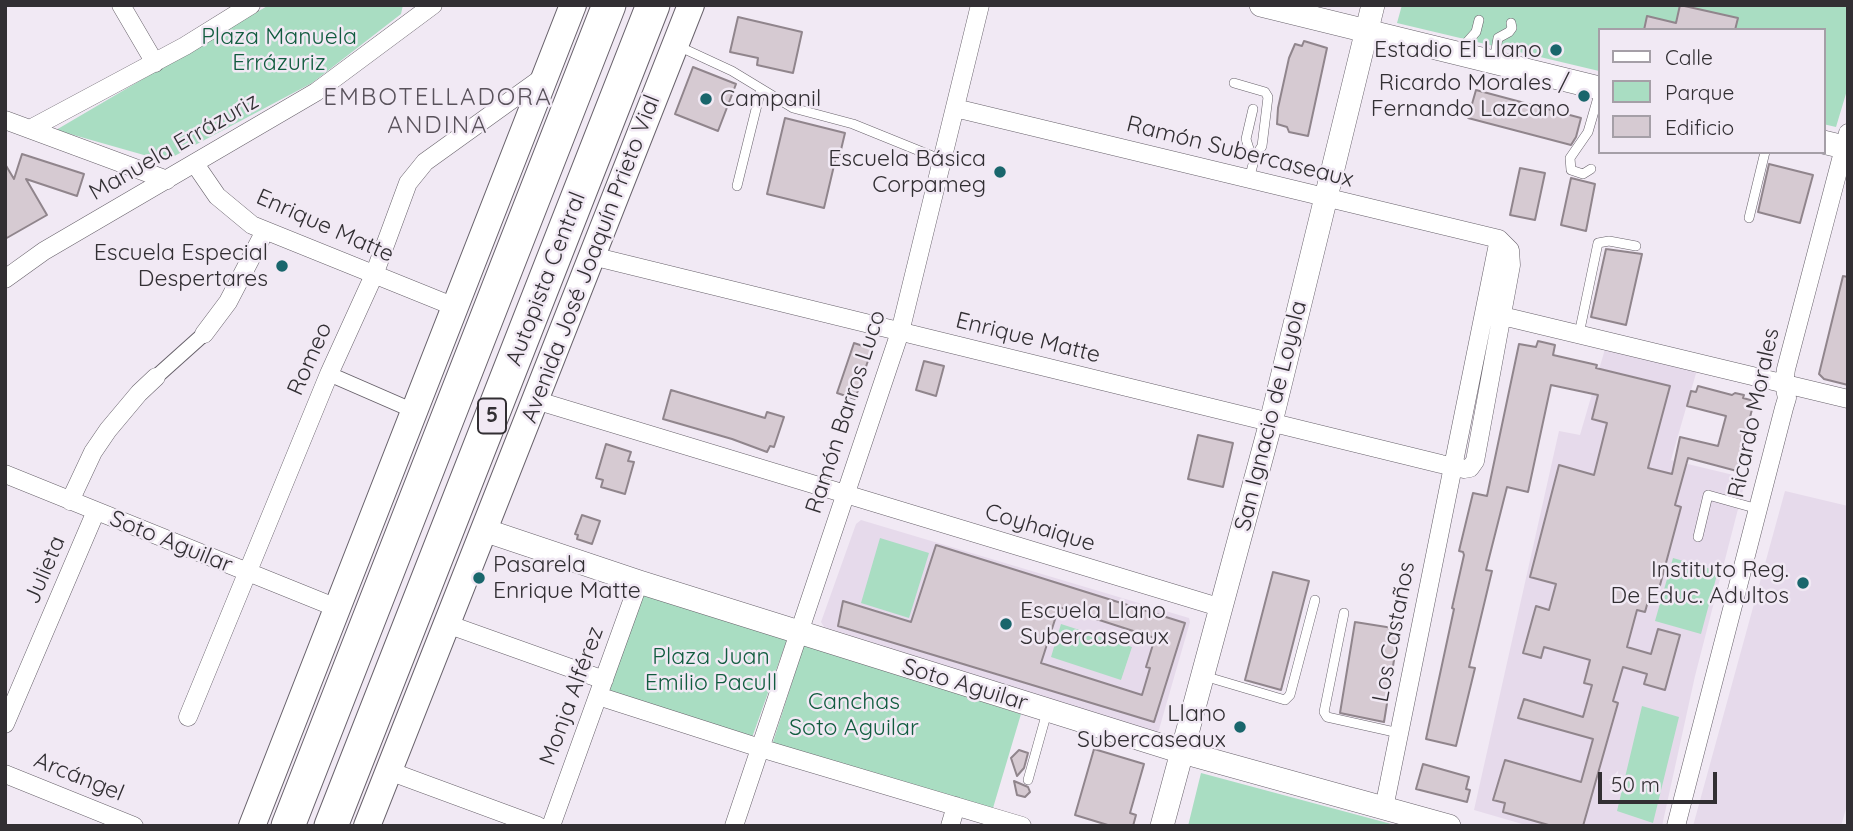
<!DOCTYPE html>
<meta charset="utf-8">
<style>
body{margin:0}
#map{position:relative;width:1853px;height:831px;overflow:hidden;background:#f1e9f4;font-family:Quicksand,sans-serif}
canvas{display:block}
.frame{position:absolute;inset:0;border:7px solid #322f33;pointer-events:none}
.legend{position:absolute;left:1598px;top:28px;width:228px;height:126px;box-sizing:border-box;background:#f1e9f4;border:2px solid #a59fa7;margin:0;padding:9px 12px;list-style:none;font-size:21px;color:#322f33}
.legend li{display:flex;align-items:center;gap:14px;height:35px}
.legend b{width:35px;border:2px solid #a59fa7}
.scale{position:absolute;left:1598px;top:772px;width:119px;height:32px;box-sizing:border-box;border:4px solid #322f33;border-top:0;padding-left:9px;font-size:21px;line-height:24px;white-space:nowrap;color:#322f33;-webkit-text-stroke:5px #f1e9f4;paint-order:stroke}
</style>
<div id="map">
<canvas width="1853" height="831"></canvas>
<div class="frame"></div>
<ul class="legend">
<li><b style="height:9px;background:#fff"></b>Calle</li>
<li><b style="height:19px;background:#a9ddc2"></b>Parque</li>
<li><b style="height:19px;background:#d6cad2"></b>Edificio</li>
</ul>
<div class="scale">50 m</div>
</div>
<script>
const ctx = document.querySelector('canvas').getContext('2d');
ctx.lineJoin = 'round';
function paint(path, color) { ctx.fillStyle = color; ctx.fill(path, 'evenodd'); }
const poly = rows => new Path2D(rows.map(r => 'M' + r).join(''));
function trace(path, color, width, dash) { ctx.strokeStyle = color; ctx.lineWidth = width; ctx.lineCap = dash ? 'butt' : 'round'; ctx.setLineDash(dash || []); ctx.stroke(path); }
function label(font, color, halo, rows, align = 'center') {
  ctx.font = font + ' Quicksand,sans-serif'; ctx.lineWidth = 5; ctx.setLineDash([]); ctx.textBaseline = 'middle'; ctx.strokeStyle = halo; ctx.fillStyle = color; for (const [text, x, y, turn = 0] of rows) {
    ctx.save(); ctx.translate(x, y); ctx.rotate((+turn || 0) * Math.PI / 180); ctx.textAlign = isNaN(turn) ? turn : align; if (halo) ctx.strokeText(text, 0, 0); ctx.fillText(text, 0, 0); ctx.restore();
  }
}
const built = poly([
 [1605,349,1697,370,1671,460,1746,478,1695,676,1662,826,1529,826,1474,810,1559,431,1580,435],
 [1785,491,1848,506,1848,802,1841,826,1693,826],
 [861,520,1189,618,1190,622,1158,733,824,627,821,622,856,524]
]);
const green = poly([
 [269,5,403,5,401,14,312,83,165,161,56,130],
 [1402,5,1848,5,1848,87,1836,127,1823,124,1823,30,1599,30,1599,71,1397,23],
 [880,538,929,553,909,618,861,603],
 [1673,558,1718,571,1701,634,1655,621],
 [640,586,789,634,749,746,602,692],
 [1061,624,1132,647,1121,680,1051,657],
 [804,645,1021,714,993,808,772,745],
 [1642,706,1679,717,1653,823,1617,811],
 [1201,773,1395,825,1188,826]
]);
const building = poly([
 [1680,5,1738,18,1735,30,1644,30,1647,16,1676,23,1680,5],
 [738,17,802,32,793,73,757,65,758,58,730,52,738,17],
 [1304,41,1327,48,1308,136,1289,132,1287,127,1277,124,1278,108,1289,58,1295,44,1302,46,1304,41],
 [693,67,736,84,718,131,675,114,693,67],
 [1476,90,1581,118,1576,137,1571,145,1468,118,1476,90],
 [785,118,845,133,839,158,836,157,824,208,767,194,785,118],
 [22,154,84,174,77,196,26,179,47,215,5,239,5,164,14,179,22,154],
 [1769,164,1813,175,1800,223,1758,212,1769,164],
 [1520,168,1545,173,1535,220,1510,215,1520,168],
 [1571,178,1595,184,1586,231,1561,225,1571,178],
 [1606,249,1642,254,1626,325,1591,317,1606,249],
 [1843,276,1848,277,1848,385,1824,379,1819,374,1843,276],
 [1538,341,1555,345,1553,355,1597,365,1596,368,1670,386,1648,468,1672,474,1680,437,1718,446,1726,416,1687,406,1691,391,1696,392,1698,386,1732,395,1735,393,1744,395,1743,398,1754,401,1737,471,1688,458,1675,505,1681,507,1659,589,1652,587,1645,612,1637,610,1627,647,1651,654,1658,629,1680,635,1665,690,1644,684,1647,674,1623,667,1613,701,1618,703,1583,826,1552,826,1503,812,1505,803,1493,800,1505,760,1581,782,1593,739,1518,718,1524,699,1583,717,1592,685,1584,683,1590,660,1544,647,1541,658,1523,653,1536,606,1549,610,1556,584,1530,577,1559,465,1594,475,1607,423,1592,419,1598,395,1551,385,1528,492,1507,487,1486,570,1492,571,1469,667,1475,668,1456,746,1426,739,1454,609,1452,608,1464,555,1463,552,1459,551,1473,493,1487,496,1519,344,1536,347,1538,341],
 [854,343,872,349,855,399,837,393,854,343],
 [924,361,944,366,936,396,916,390,924,361],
 [671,390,765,418,767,412,784,417,774,447,770,446,767,452,732,439,663,419,671,390],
 [1198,435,1233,443,1223,487,1188,479,1198,435],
 [606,444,631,452,628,461,634,462,625,494,601,487,603,480,596,478,606,444],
 [582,515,600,521,592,544,577,539,578,535,575,534,582,515],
 [936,545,1185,623,1154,722,838,626,843,601,911,622,936,545],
 [1059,607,1155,638,1146,667,1150,668,1142,695,1041,663,1059,607],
 [1273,572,1309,581,1281,690,1245,680,1273,572],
 [1355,622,1399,629,1384,722,1340,713,1355,622],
 [1094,749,1144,764,1130,813,1136,815,1133,826,1111,826,1075,815,1094,749],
 [1019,750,1028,753,1024,768,1017,776,1011,758,1019,750],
 [1423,764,1469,777,1466,789,1470,790,1467,802,1416,789,1423,764],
 [1014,781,1028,787,1030,792,1025,797,1017,795,1014,781]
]);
const service = poly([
 [678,46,732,71,793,108,853,124,942,160],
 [1458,52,1476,32,1479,20],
 [1494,61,1498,38,1509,32,1512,28,1511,23],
 [1234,83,1265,92,1268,97,1262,146,1255,157],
 [1591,169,1583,174,1571,170,1570,158,1588,132,1599,94],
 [1249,179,1255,157,1250,152,1246,139,1253,109],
 [737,186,761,89],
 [1749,218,1765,152],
 [1579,334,1598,243,1609,241,1636,246],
 [1698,537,1708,495,1758,509],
 [1344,613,1324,712,1327,717,1399,733],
 [1204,676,1285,700,1290,695,1315,600],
 [1028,780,1047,712]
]);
const pedestrian = poly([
 [329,374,414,411],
 [156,377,204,334]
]);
const minor = poly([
 [121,5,155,63],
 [5,120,167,180],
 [30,129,185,46,251,5],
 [195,164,217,196,252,225,455,307],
 [592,256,1441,464,1464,469,1470,468,1475,461,1511,265,1510,250,1499,239,955,108],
 [5,279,44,251,316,92,433,5],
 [1494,314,1848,399],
 [204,334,228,302,265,231],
 [535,400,1222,608],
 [5,474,337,608],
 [70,501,93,452,108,430,139,393,156,377],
 [447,624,604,680],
 [598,696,760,748,1022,826],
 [188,717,329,374,374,275,408,183,425,162,546,75],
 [5,724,96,511],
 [389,771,538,826],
 [5,774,134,826],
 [1384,808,1499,239],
 [551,826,639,582],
 [734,826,900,332,980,5],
 [950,826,956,806],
 [1676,826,1784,408,1787,398,1784,384,1786,369,1848,133]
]);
const tertiary = poly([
 [1261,5,1599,88],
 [1823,142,1848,148],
 [484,530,639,582,1182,752,1449,826],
 [1162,826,1271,422,1373,5]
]);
const secondary = poly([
 [252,826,573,5],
 [367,826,691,5]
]);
const motorway = poly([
 [288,826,609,5],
 [331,826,653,5]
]);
const markers = [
 [1556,50,7,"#19666c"],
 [1584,96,7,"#19666c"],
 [706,99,7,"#19666c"],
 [1000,172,7,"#19666c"],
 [282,266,7,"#19666c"],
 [479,578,7,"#19666c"],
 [1803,583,7,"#19666c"],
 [1006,624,7,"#19666c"],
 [1240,727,7,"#19666c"]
];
const shields = [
 [492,416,28]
];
const shieldNames = [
 ["5",492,416]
];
const parkNames = [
 ["Plaza Manuela",279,37],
 ["Errázuriz",279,63],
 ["Plaza Juan",711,657],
 ["Emilio Pacull",711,683],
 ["Canchas",854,702],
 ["Soto Aguilar",854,728]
];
const poiNames = [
 ["Estadio El Llano",1542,50],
 ["Ricardo Morales /",1570,83],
 ["Fernando Lazcano",1570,109],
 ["Campanil",720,99,"left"],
 ["Escuela Básica",986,159],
 ["Corpameg",986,185],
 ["Escuela Especial",268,253],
 ["Despertares",268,279],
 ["Pasarela",493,565,"left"],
 ["Enrique Matte",493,591,"left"],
 ["Instituto Reg.",1789,570],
 ["De Educ. Adultos",1789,596],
 ["Escuela Llano",1020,611,"left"],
 ["Subercaseaux",1020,637,"left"],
 ["Llano",1226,714],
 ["Subercaseaux",1226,740]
];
const streetNames = [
 ["Manuela Errázuriz",174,147,-30],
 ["Ramón Subercaseaux",1240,152,14],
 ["Enrique Matte",325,226,24],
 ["Avenida José Joaquín Prieto Vial",591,259,-69],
 ["Autopista Central",546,279,-69],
 ["Enrique Matte",1028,338,14],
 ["Romeo",310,359,-66],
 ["Ramón Barros Luco",846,412,-72],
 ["Ricardo Morales",1754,413,-78],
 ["San Ignacio de Loyola",1271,416,-76],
 ["Coyhaique",1040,528,17],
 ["Soto Aguilar",171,542,22],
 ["Julieta",45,570,-67],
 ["Los Castaños",1394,632,-79],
 ["Soto Aguilar",965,685,17],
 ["Monja Alférez",572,696,-70],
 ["Arcángel",79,777,22]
];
const neighbourhoodNames = [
 ["EMBOTELLADORA",438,98],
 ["ANDINA",438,126]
];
paint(built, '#e6daeb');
paint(green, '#a9ddc2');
paint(building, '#d6cad2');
trace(building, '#90858c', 2);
trace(service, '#68626b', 10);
trace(pedestrian, '#68626b', 16);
trace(minor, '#68626b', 19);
trace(tertiary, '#68626b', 24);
trace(secondary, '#68626b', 28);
trace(motorway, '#68626b', 35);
trace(service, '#fff', 9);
trace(pedestrian, '#fff', 14);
trace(minor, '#fff', 18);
trace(tertiary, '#fff', 23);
trace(secondary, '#fff', 26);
trace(motorway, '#fff', 33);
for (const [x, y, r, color] of markers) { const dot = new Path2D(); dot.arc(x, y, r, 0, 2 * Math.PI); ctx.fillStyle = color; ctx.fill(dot); trace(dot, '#f1e9f4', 2.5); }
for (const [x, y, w] of shields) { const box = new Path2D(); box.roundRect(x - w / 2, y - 17.5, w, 35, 5); ctx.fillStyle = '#f1e9f4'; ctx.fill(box); trace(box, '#322f33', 2); }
label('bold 21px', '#322f33', null, shieldNames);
label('23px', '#115c3f', '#f1e9f4', parkNames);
label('23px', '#322f33', '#f1e9f4', poiNames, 'right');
label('23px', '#322f33', '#f1e9f4', streetNames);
ctx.letterSpacing = '2px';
label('24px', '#59525b', '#f1e9f4', neighbourhoodNames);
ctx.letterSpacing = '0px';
</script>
